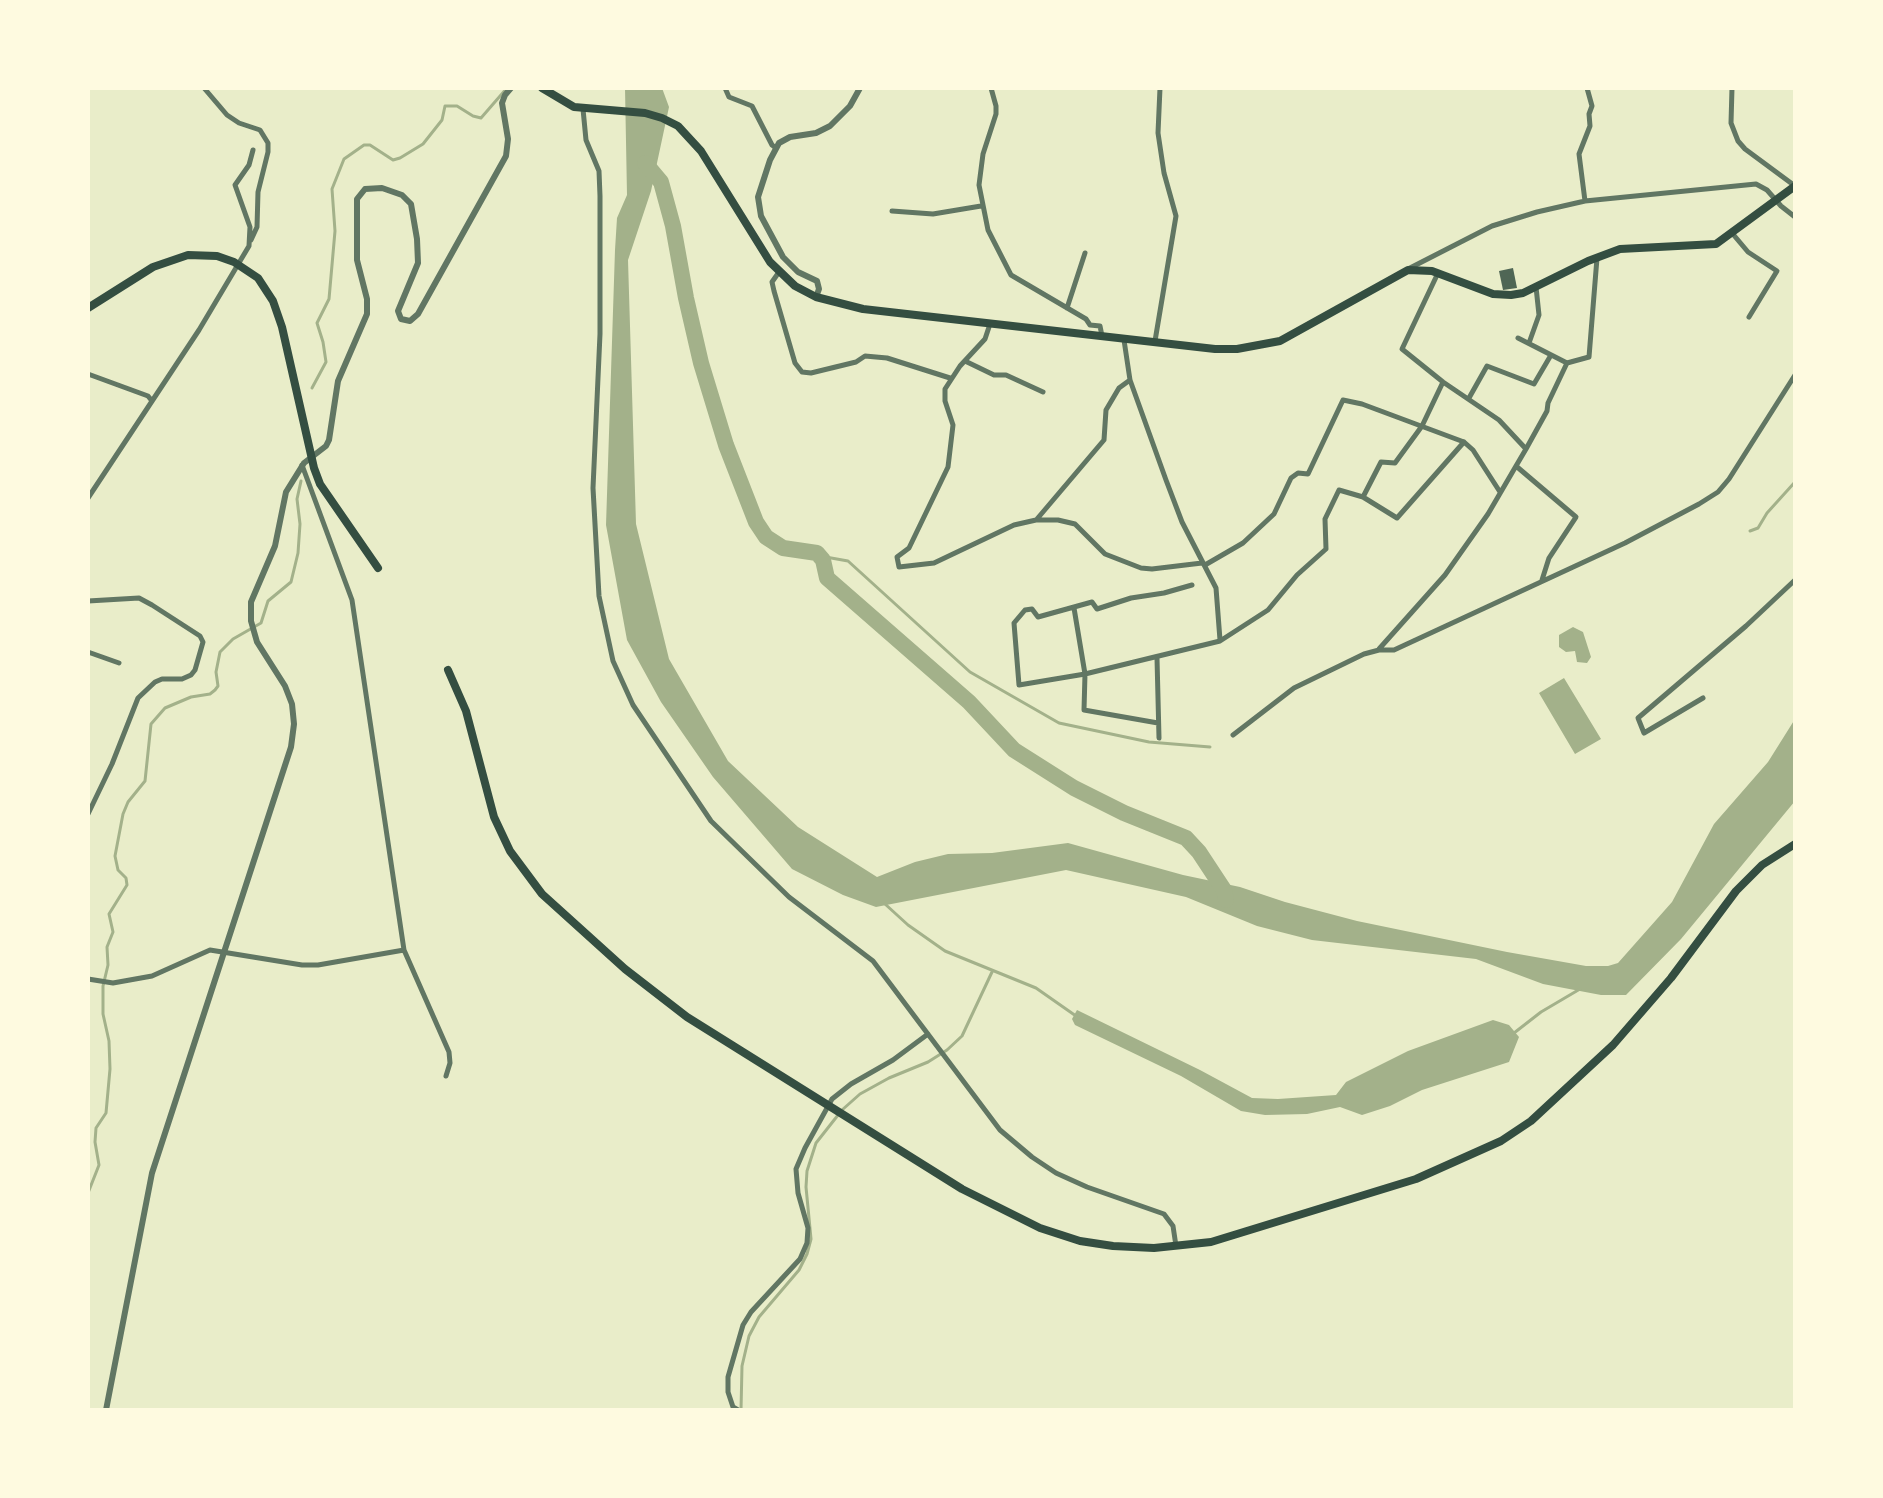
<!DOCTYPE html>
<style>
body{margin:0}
#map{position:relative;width:1883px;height:1498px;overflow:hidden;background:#e9edc9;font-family:"Playfair Display",serif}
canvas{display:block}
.frame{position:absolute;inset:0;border:90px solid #fefae0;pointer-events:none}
</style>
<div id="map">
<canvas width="1883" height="1498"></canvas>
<div class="frame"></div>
</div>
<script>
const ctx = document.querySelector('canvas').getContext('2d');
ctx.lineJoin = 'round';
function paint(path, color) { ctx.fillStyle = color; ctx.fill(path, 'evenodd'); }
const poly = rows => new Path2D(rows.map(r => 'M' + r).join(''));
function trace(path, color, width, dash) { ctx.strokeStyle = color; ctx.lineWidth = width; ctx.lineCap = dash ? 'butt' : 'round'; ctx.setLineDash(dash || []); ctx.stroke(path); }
const water = poly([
 [625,88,662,88,669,107,651,191,628,260,636,524,669,659,728,761,798,827,877,877,915,862,948,854,992,853,1068,843,1183,875,1240,887,1285,902,1357,921,1507,952,1586,966,1608,966,1618,963,1672,902,1714,824,1768,762,1795,719,1795,801,1681,939,1626,995,1601,995,1543,984,1476,959,1312,940,1257,926,1186,897,1066,870,876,907,843,895,792,869,713,777,661,702,627,640,606,525,615,250,617,218,627,195],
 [1573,627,1583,632,1591,657,1587,663,1577,662,1575,651,1566,652,1559,647,1559,635],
 [1564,678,1601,739,1575,754,1539,693],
 [1077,1010,1200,1070,1252,1098,1278,1099,1336,1095,1346,1082,1408,1051,1493,1020,1509,1025,1519,1037,1509,1062,1422,1090,1390,1106,1362,1115,1340,1107,1307,1114,1265,1115,1241,1111,1181,1076,1075,1025,1072,1019]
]);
const stream = poly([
 [312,388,326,362,323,342,317,323,329,299,335,231,332,189,344,159,364,145,370,145,393,160,400,158,423,144,442,120,445,106,457,106,473,116,481,118,507,88],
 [1750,531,1758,528,1767,513,1795,482],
 [820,556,848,561,970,672,1059,723,1149,742,1210,747],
 [885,904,908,925,945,951,1036,988,1076,1016],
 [1514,1033,1541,1012,1580,989],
 [88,1193,99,1165,95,1142,96,1128,106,1113,110,1069,109,1041,103,1014,103,986,108,965,107,947,113,932,109,914,127,885,126,878,118,870,115,856,123,814,128,802,145,781,151,724,165,708,191,697,210,694,215,690,218,686,216,672,220,652,233,639,261,623,268,601,291,582,298,553,300,524,297,499,301,481],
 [741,1410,742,1366,749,1336,759,1317,799,1270,807,1254,811,1239,806,1187,807,1171,816,1143,842,1110,860,1094,889,1078,928,1062,947,1050,962,1036,992,972]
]);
const river = poly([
 [645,163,661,182,673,226,686,298,701,363,726,445,756,522,766,537,783,548,817,553,823,560,827,578,969,702,1014,750,1074,788,1124,813,1186,838,1199,852,1224,890,1226,900]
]);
const building = poly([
 [1513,268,1517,288,1503,290,1499,271]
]);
const minor = poly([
 [204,88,227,115,239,123,260,130,268,143,268,152,258,192,257,227,251,240],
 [725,88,729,97,752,106,772,145,776,148],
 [991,88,996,106,996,114,983,154,979,185,988,230,1011,275,1086,319,1090,325,1100,326,1102,336],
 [1732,88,1731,123,1738,141,1745,149,1795,186],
 [583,109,586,140,599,171,600,196,600,334,593,488,599,596,613,661,633,705,711,821,789,897,873,961,1000,1130,1032,1157,1056,1173,1087,1187,1164,1214,1173,1226,1176,1246],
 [1585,201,1579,154,1590,126,1589,114,1592,106,1587,88],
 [892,211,933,214,981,206],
 [1732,233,1748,252,1777,271,1749,317],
 [1408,269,1492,226,1537,212,1585,201,1756,184,1767,190,1781,206,1795,217],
 [779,272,772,282,774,291,795,363,802,372,811,373,856,362,865,356,887,358,950,378],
 [1438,273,1402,349,1443,382,1499,420,1526,449,1516,466],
 [1067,308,1085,253],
 [990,324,985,339,960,366,945,389,945,401,953,425,948,467,909,548,897,557,899,567,934,563,1014,525,1036,520,1058,520,1075,524,1105,554,1141,568,1152,569,1202,563],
 [1518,338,1567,363,1589,357,1597,258],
 [1124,340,1130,380,1166,480,1182,522,1216,588,1220,640],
 [1155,341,1176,216,1164,173,1158,133,1160,88],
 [1529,343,1539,315,1536,287],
 [965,361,994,375,1006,375,1043,392],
 [88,374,148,396,152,401],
 [1443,382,1422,426,1395,463,1381,462,1363,497,1397,518,1464,442],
 [1469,398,1487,366,1534,384,1551,355],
 [1526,449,1547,411,1548,403,1567,363],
 [302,465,352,600,404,950,449,1052,450,1063,446,1076],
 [88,498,199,330,249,246,250,227,235,185,249,165,253,150],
 [1037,519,1104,440,1106,410,1119,388,1130,380],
 [1205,565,1243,543,1274,514,1291,478,1298,473,1308,474,1343,400,1362,404,1464,442,1473,450,1500,492],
 [1192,585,1164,593,1131,598,1097,609,1092,602,1038,617,1032,609,1025,610,1014,623,1019,685,1085,674,1220,641,1268,610,1297,575,1326,549,1325,519,1339,490,1363,497],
 [88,601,139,598,152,605,200,636,203,642,195,670,191,675,182,679,162,679,155,682,138,698,112,764,88,814],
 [1074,608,1085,674,1084,710,1158,723],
 [1379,649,1445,575,1488,514,1516,466,1576,517,1549,558,1542,580],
 [88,652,119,663],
 [1157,658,1159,738],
 [1703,698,1644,733,1638,718,1746,626,1795,580],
 [1233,735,1294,688,1364,654,1379,650,1394,650,1625,543,1699,504,1718,492,1729,479,1795,375],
 [88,979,113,983,152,976,210,950,302,965,318,965,404,950],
 [738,1410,733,1407,728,1392,728,1377,743,1325,751,1312,800,1259,807,1243,808,1228,798,1193,796,1169,805,1148,832,1099,851,1084,893,1060,928,1034]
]);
const tertiary = poly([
 [816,297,819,289,817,281,798,272,783,257,761,216,758,197,770,160,779,143,790,137,816,133,830,126,850,106,860,88],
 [106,1410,152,1173,291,747,294,724,292,704,285,686,257,642,251,621,251,602,275,546,286,492,304,463,326,446,329,440,338,381,367,314,367,299,357,260,357,199,365,189,382,188,402,195,411,204,417,239,418,263,398,311,401,319,410,321,418,314,506,156,508,139,502,103,505,95,511,88]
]);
const primary = poly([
 [542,88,574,107,645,113,662,118,678,126,701,151,770,262,795,286,816,297,863,309,1215,349,1237,349,1280,341,1408,270,1432,271,1493,294,1511,295,1523,293,1588,261,1620,249,1716,244,1795,186]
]);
const trunk = poly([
 [88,308,153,267,188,255,217,256,234,262,258,278,273,301,282,327,314,468,320,484,378,568],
 [448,670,466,711,494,817,510,851,542,894,625,969,687,1017,962,1189,1040,1228,1080,1241,1113,1246,1154,1248,1211,1242,1416,1179,1501,1141,1531,1121,1613,1045,1671,978,1736,891,1762,865,1795,844]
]);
paint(water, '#a3b18a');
trace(stream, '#a3b18a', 3);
trace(river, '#a3b18a', 16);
paint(building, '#4f6655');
trace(minor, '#617663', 5);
trace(tertiary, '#617663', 6);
trace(primary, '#344e41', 8);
trace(trunk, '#344e41', 8);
</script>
